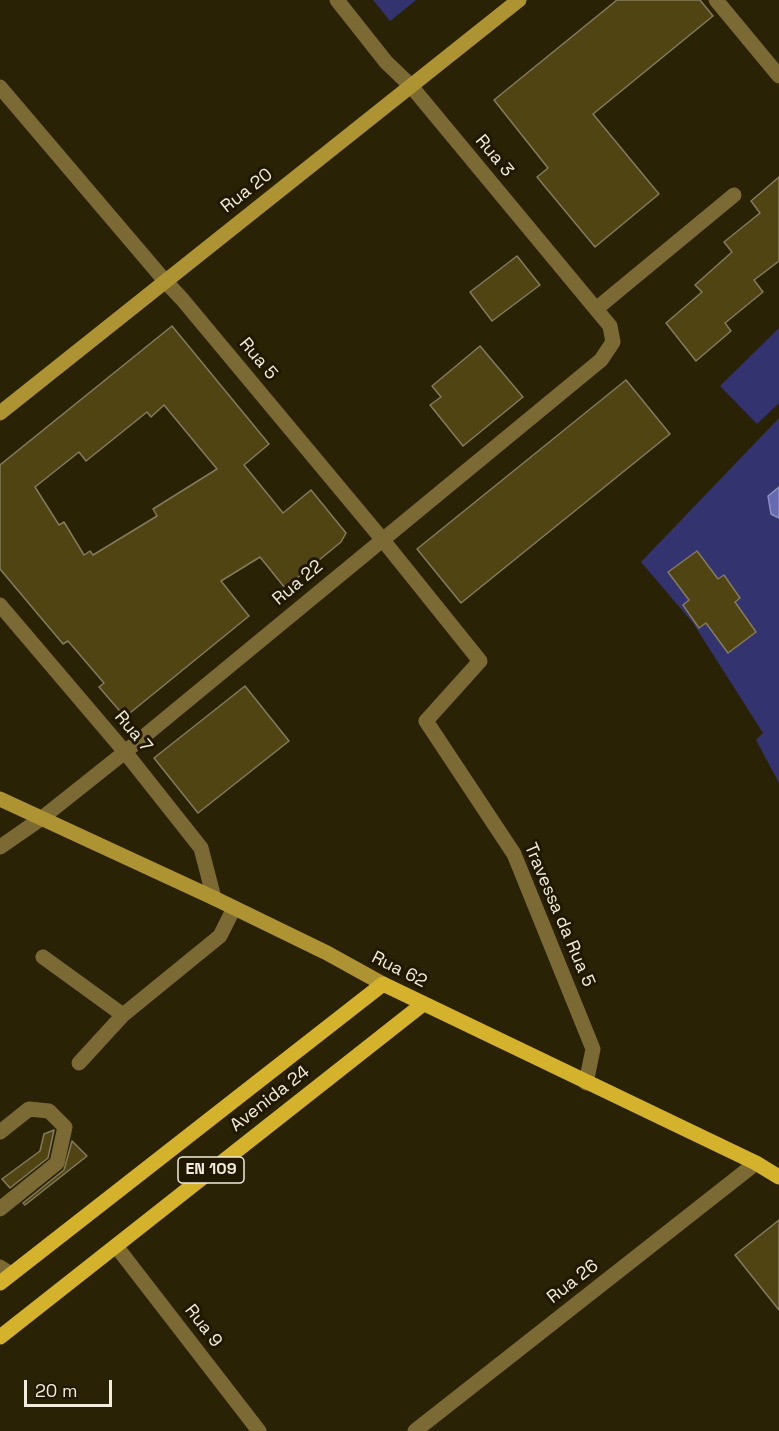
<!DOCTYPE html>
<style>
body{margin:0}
#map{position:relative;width:779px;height:1431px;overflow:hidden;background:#2a2205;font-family:"Space Grotesk",sans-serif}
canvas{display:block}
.scale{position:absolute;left:24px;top:1380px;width:88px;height:27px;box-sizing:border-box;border:3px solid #f1ecdb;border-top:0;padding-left:8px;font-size:18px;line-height:21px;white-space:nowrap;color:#f1ecdb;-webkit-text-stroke:4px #211800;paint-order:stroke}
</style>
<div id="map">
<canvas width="779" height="1431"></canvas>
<div class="scale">20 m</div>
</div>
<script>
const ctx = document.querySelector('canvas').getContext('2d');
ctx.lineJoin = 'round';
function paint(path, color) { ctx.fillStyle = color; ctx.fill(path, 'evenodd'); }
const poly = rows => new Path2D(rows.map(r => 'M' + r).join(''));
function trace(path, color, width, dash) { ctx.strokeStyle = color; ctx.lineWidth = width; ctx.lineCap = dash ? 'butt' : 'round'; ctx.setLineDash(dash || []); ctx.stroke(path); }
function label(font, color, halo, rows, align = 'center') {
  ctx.font = font + ' "Space Grotesk",sans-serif'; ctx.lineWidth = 6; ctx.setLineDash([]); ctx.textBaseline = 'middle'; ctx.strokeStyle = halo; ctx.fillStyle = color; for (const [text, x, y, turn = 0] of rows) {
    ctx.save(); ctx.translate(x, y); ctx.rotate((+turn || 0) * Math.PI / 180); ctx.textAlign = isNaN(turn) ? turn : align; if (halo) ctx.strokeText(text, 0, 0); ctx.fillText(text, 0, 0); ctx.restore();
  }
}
const green = poly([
 [373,0,416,0,390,21],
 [779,328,779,403,757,424,720,386],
 [779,418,779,783,756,740,763,733,693,623,641,562]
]);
const water = poly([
 [779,487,779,518,771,514,768,496,779,487]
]);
const building = poly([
 [617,0,700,0,713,16,593,114,659,194,595,247,537,177,548,168,494,100,617,0],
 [779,177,779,261,754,280,763,292,725,323,731,331,696,361,666,323,702,292,695,285,732,252,724,242,760,213,751,201,779,177],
 [517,256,540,285,492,321,470,292,517,256],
 [172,326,269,444,244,465,283,513,311,490,346,533,341,542,285,588,260,557,221,581,249,616,125,717,99,687,104,683,68,641,63,644,0,569,0,465,172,326],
 [164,405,217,469,153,509,157,516,93,555,90,551,84,555,64,522,59,525,35,487,79,452,86,461,147,412,151,417,164,405],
 [480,346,523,397,463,446,430,405,441,397,432,386,480,346],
 [626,380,670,434,461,603,417,549,626,380],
 [697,551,718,579,724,575,740,598,735,602,756,632,728,653,706,623,699,628,683,605,689,600,668,572,697,551],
 [245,686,289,741,198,813,154,758,245,686],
 [54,1130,48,1158,10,1188,2,1179,40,1151,44,1134,54,1130],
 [72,1141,87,1156,25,1205,23,1203,64,1170,72,1141],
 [779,1220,779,1310,735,1255,779,1220]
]);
const service = poly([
 [43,957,123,1015],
 [79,1063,123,1015,220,936,234,908],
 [0,1132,29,1109,49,1111,65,1127,57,1163,0,1209],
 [0,1267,11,1274]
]);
const minor = poly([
 [716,0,779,76],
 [0,87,165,281,182,299,382,539,480,661,426,721,514,854,593,1049,586,1083],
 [596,309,734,195],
 [0,605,125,752,201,848,214,898],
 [0,847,42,818,125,752,601,360,613,342,610,326,411,86,386,62,337,0],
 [116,1246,259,1431],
 [415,1431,756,1163]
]);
const secondary = poly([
 [0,413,519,0],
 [0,799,214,898,327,953,383,984]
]);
const primary = poly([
 [0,1283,383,984,756,1163,779,1177],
 [0,1337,423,1004]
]);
const shields = [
 [211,1170,66]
];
const shieldNames = [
 ["EN 109",211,1170]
];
const streetNames = [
 ["Rua 3",494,156,50],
 ["Rua 20",247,191,-38],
 ["Rua 5",258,359,50],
 ["Rua 22",298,583,-40],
 ["Rua 7",133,732,50],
 ["Travessa da Rua 5",559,915,67],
 ["Rua 62",399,970,27],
 ["Avenida 24",270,1099,-38],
 ["Rua 26",573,1282,-38],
 ["Rua 9",203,1326,52]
];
paint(green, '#33346f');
paint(water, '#666ab3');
trace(water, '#9091bf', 1.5);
paint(building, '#514413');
trace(building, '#847b5c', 1.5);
trace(service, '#7b6a33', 15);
trace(minor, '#7b6a33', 15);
trace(secondary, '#ae9332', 15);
trace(primary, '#d5b22b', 15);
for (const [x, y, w] of shields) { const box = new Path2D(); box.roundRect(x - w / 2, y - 13, w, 26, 4.5); ctx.fillStyle = '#211800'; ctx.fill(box); trace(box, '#f1ecdb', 1.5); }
label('bold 16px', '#f1ecdb', null, shieldNames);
label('18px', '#f1ecdb', '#211800', streetNames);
</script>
